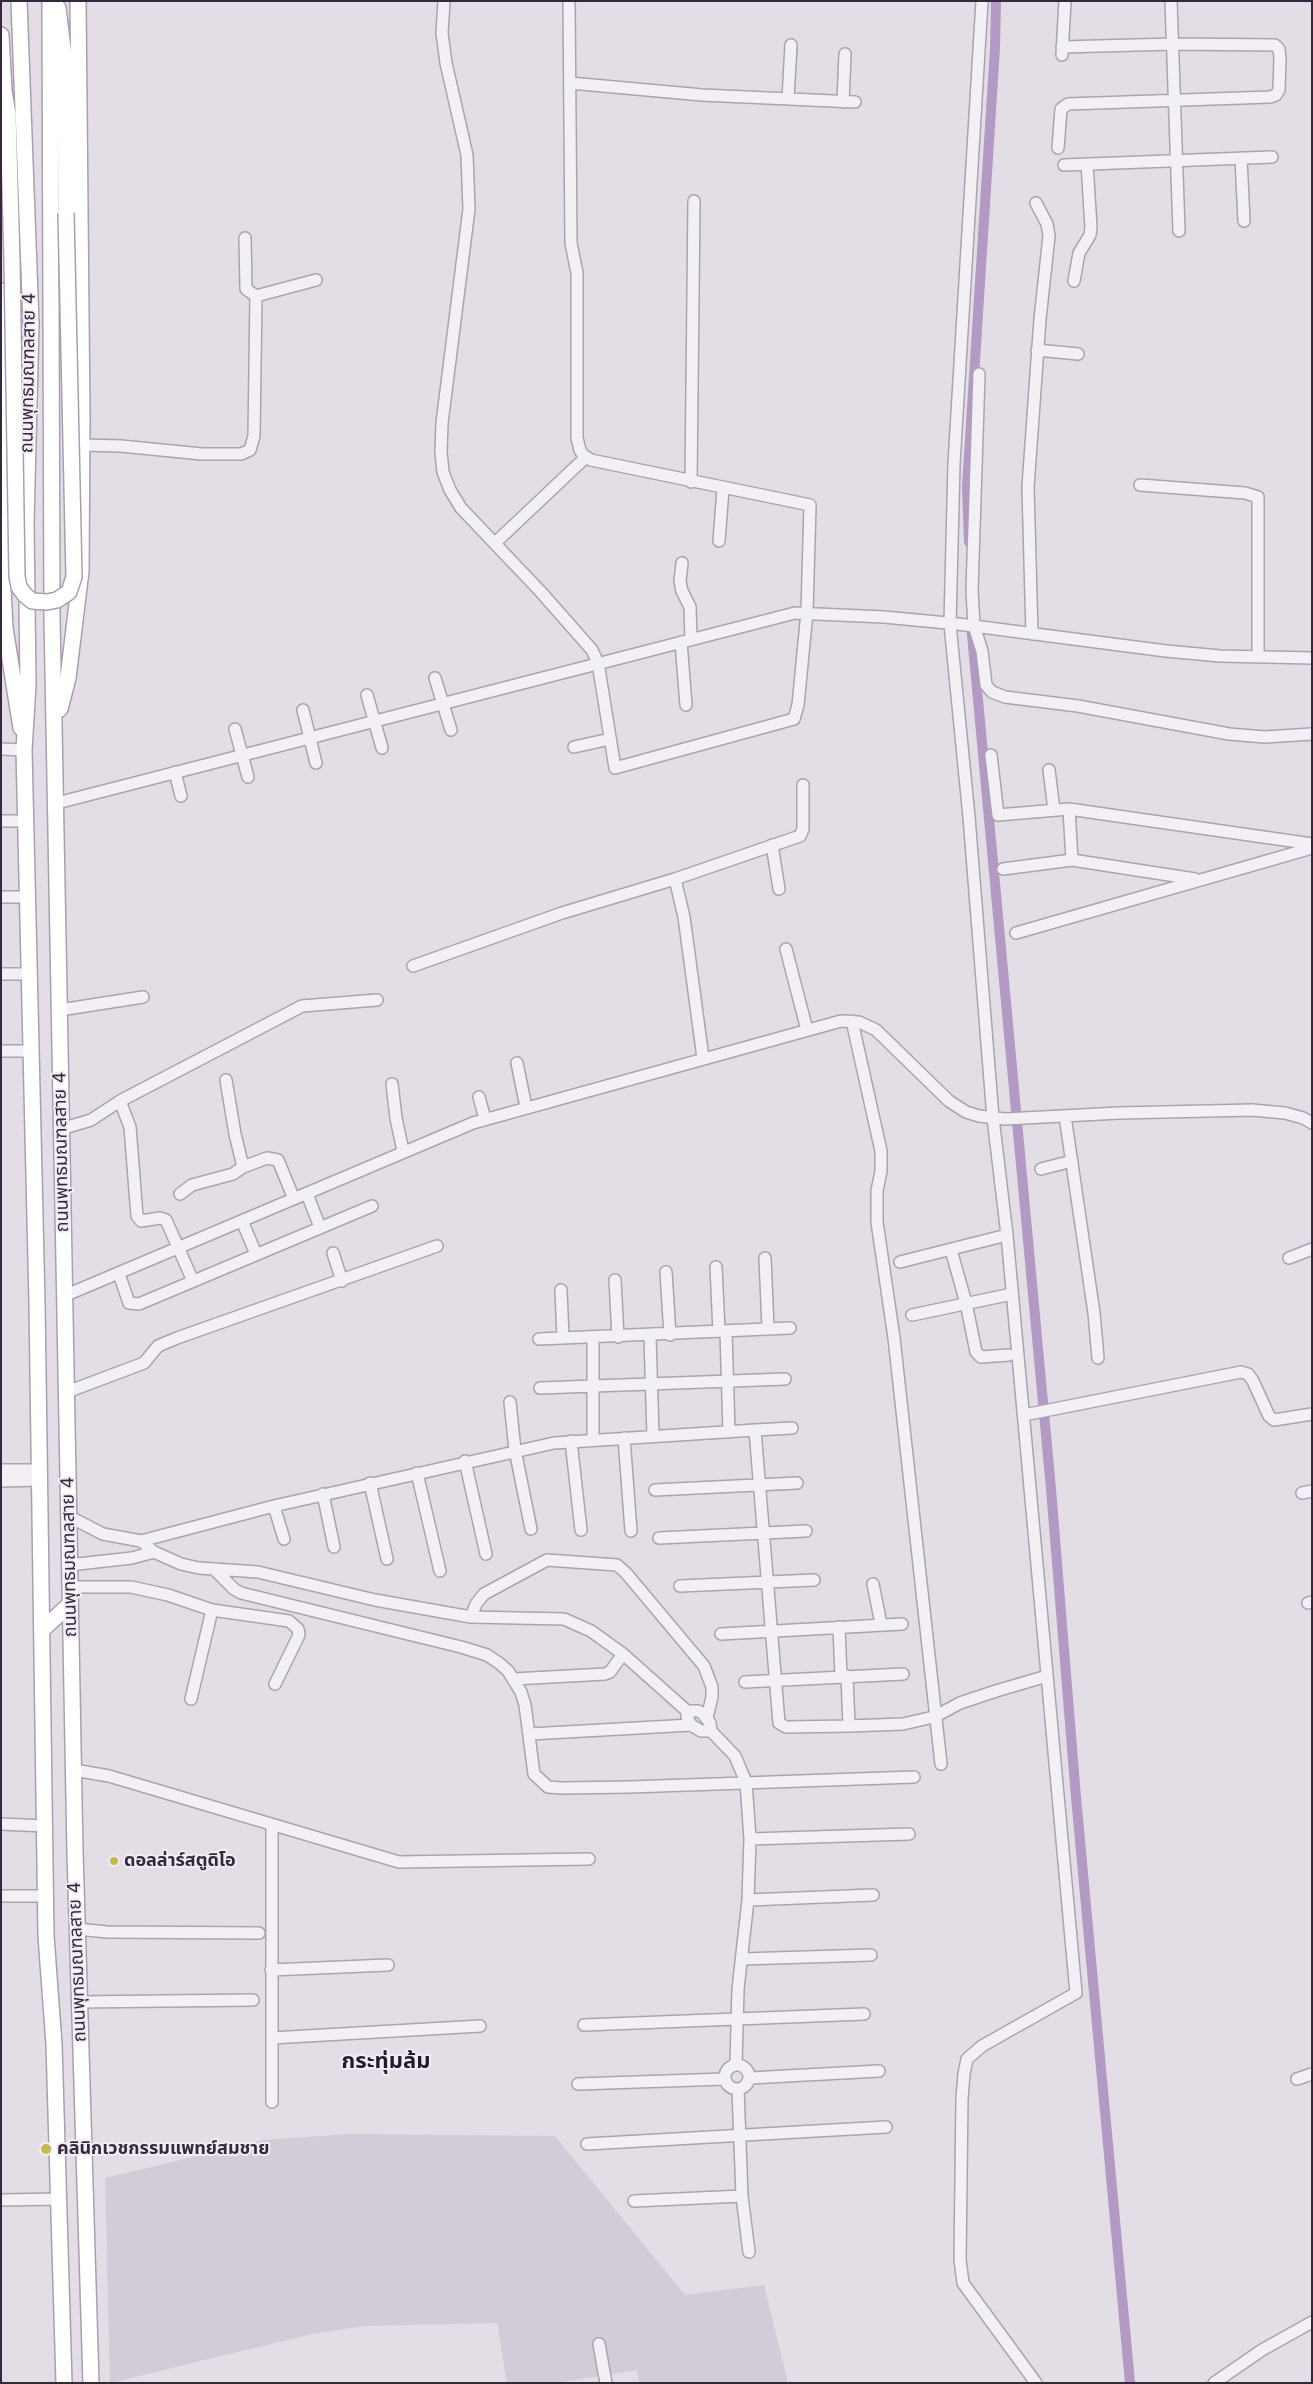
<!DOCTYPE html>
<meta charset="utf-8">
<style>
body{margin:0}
#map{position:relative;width:1313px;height:2384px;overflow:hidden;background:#e3dde6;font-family:"DejaVu Sans",sans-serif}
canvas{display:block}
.frame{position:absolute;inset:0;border:2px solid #36283c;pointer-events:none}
</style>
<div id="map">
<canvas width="1313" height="2384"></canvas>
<div class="frame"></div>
</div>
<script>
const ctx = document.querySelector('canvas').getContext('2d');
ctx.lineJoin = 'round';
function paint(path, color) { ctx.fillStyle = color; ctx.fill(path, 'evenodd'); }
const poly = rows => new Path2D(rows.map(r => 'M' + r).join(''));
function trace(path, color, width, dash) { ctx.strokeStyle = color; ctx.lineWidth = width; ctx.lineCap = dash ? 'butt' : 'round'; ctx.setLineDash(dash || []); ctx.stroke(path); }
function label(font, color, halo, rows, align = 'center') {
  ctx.font = font + ' "DejaVu Sans","Noto Sans Thai",sans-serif'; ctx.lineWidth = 4; ctx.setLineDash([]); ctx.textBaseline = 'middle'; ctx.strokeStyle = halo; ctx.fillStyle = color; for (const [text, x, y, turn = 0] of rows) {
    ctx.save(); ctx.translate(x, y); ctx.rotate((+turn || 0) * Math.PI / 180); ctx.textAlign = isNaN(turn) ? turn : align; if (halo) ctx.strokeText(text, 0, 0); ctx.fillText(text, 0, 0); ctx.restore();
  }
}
const built = poly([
 [349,2134,555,2136,685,2295,764,2285,788,2383,639,2383,637,2370,555,2383,507,2383,497,2323,363,2326,308,2335,110,2383,105,2178,263,2140]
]);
const canal = poly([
 [969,542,967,486,995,48,996,1],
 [971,624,1051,1489,1076,1797,1130,2383]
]);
const minor = poly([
 [444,1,442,33,446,63,467,155,469,209,442,423,441,452,443,472,450,490,461,508,540,591,592,650,598,663,615,768,794,719,798,705,807,612,810,505,591,460,583,455,580,450,577,438,577,273,571,243,569,1],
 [982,1,954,463,950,624,969,817,993,1118,1007,1235,1076,1993,982,2046,967,2059,964,2074,962,2098,960,2260,963,2283,1036,2383],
 [1171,1,1179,231],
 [1062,55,1065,1],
 [570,83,702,95,855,102],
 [788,99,791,45],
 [843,102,845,54],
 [1058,148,1061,109,1068,104,1270,97,1276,95,1279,90,1280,58,1279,49,1275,45,1173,44,1062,47],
 [1241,158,1244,221],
 [1064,165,1272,157],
 [245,238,246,289,256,296],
 [1074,281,1079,253,1090,235,1091,227,1087,164],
 [1037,350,1078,354],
 [979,374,972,590,974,626,982,651,986,685,992,692,1005,697,1078,706,1229,734,1265,737,1312,734],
 [82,445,121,446,202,454,241,454,250,450,254,436,256,296,316,280],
 [691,482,694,201],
 [1140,485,1245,493,1258,497,1258,657],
 [719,541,723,489],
 [495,543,586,457],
 [682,563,680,581,682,591,690,607,691,640],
 [1032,634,1028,487,1040,319,1049,236,1047,224,1036,203],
 [681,642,686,705],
 [435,678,451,730],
 [367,695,382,748],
 [303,710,316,763],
 [235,729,248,777],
 [574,747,610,739],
 [1,749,24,750],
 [991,755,998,815,1069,809,1312,844],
 [1049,770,1054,810],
 [175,772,181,796],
 [57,803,795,613,884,617,958,624,1166,651,1220,656,1312,658],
 [1069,809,1072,860],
 [1,821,27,821],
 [772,845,779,889],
 [1003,869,1072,860,1195,879],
 [675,879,684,917,703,1058],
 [1,897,28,897],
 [1016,933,1312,848],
 [786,949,807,1030],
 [413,966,562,913,675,879,800,836,803,829,803,785],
 [1,974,30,974],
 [60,1010,143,997],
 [852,1021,881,1151,881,1171,877,1191,877,1222,894,1338,941,1764],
 [1,1051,32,1051],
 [517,1063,526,1107],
 [226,1080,235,1134,243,1167,267,1158,278,1160,294,1199],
 [392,1084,396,1118,403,1151],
 [479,1097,485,1119],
 [120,1101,302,1006,377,1000],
 [1065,1116,1094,1313,1098,1358],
 [61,1129,91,1120,120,1101,130,1127,137,1216,141,1221,160,1218,166,1220,193,1281],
 [1041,1169,1072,1161],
 [180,1194,192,1185,233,1174,243,1167],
 [307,1194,320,1227],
 [242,1221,256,1254],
 [951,1250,966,1303,976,1352,981,1357,1009,1355],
 [333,1253,342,1281],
 [765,1258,768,1328],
 [1289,1258,1312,1249],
 [900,1262,1007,1235],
 [716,1267,719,1331],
 [666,1272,670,1335],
 [119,1274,129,1303,139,1304,372,1206],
 [615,1280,618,1337],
 [561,1290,563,1338],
 [64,1296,473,1123,841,1021,859,1022,876,1030,949,1101,966,1112,979,1116,1005,1119,1119,1113,1252,1110,1285,1113,1303,1118,1312,1123],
 [912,1315,1012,1294],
 [726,1331,729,1432],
 [650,1336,653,1436],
 [593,1337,593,1439],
 [539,1339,790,1328],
 [540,1388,785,1379],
 [67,1392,144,1363,158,1346,177,1338,437,1246],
 [510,1402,515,1450,531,1529],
 [1024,1415,1241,1372,1248,1374,1253,1381,1269,1416,1274,1420,1312,1414],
 [792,1428,755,1430,779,1723,786,1727,849,1726,903,1724,929,1718],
 [624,1438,631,1531],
 [571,1441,581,1530],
 [465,1461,486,1554],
 [1,1470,39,1470],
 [417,1473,440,1571],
 [1,1481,39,1480],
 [370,1483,387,1559],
 [655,1490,797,1483],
 [1302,1493,1312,1491],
 [323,1494,334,1547],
 [274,1506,284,1539],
 [68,1516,103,1534,141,1541,154,1552,181,1564,199,1568,258,1572,375,1600,471,1617,564,1619,591,1631,623,1654,687,1711,698,1711,702,1713,710,1723,711,1731],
 [659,1538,806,1531],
 [141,1541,274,1506,554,1443,755,1430],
 [69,1565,132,1558,154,1552],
 [215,1570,234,1589,241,1593,461,1647,487,1655,499,1663,508,1671,521,1692,525,1705,534,1774,548,1787,562,1788,630,1787,914,1777],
 [873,1584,881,1624],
 [680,1586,814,1580],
 [70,1587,131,1587,168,1595,212,1610,289,1621,298,1629,299,1635,275,1684],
 [1308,1603,1312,1602],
 [471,1617,476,1604,484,1594,547,1560,617,1565,626,1573,704,1666,712,1687,712,1697,707,1718],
 [839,1627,841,1676],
 [721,1634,902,1624],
 [847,1676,849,1726],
 [514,1679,605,1674,610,1672,623,1654],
 [745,1682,903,1674],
 [191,1699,212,1610],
 [687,1711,687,1717,691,1725,701,1731,711,1731,735,1756,746,1782,750,1839,748,1900,738,1989,736,2065],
 [936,1716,960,1703,996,1691,1047,1676],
 [530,1734,691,1725],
 [74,1770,109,1776,399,1862,589,1859],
 [1,1824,46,1826],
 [272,1825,272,2102],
 [750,1839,909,1834],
 [1,1896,46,1896],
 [748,1900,873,1895],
 [77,1929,107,1932,259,1933],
 [742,1959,871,1955],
 [271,1970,388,1965],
 [79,2002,253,2000],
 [584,2025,864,2014],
 [272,2038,480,2026],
 '725 2077a12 12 0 1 1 24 0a12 12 0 1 1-24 0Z',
 [750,2078,879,2071],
 [1297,2079,1312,2074],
 [578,2084,725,2079],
 [738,2089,742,2196,749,2252],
 [587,2144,886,2127],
 [1,2200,59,2199],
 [634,2201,742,2196],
 [599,2344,606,2383],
 [1214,2383,1262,2350,1312,2322]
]);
const major = poly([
 [19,1,31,323,26,523,28,685,24,750,37,1303,46,1936,54,2044,64,2383],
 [50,1,52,618,75,1852,91,2383],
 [58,8,65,65,66,213],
 [1,35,4,91,8,114,12,261],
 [1,291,4,431,3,588,5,628,21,728],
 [60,709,68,678,81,571,82,419,78,1],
 [42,1630,70,1604]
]);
const majorBridge = poly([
 [12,261,17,576,19,587,25,595,32,601,47,602,57,600,69,592,74,577,66,213]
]);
const markers = [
 [114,1861,5,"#c5ba49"],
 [46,2149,6,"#c5ba49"]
];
const streetNames = [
 ["ถนนพุทธมณฑลสาย 4",29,373,-89],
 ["ถนนพุทธมณฑลสาย 4",62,1152,-91],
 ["ถนนพุทธมณฑลสาย 4",70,1557,-91],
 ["ถนนพุทธมณฑลสาย 4",78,1962,-92]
];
const poiNames = [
 ["ดอลล่าร์สตูดิโอ",124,1861],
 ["คลินิกเวชกรรมแพทย์สมชาย",57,2149]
];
const districtNames = [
 ["กระทุ่มล้ม",386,2062]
];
paint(built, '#d3ccd8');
trace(canal, '#b39ac4', 10);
trace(minor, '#aca3b0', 14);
trace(major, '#ab9eb1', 18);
trace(minor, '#f3f0f5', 11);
trace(major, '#fff', 15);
trace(majorBridge, '#ab9eb1', 18, []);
trace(majorBridge, '#fff', 15);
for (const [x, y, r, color] of markers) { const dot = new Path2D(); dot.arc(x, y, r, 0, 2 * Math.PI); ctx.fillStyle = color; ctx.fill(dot); trace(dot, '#f1edf4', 2); }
label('18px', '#36283c', '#f1edf4', streetNames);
label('bold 18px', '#36283c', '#f1edf4', poiNames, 'left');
label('bold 22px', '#271a2c', '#f1edf4', districtNames);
</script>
